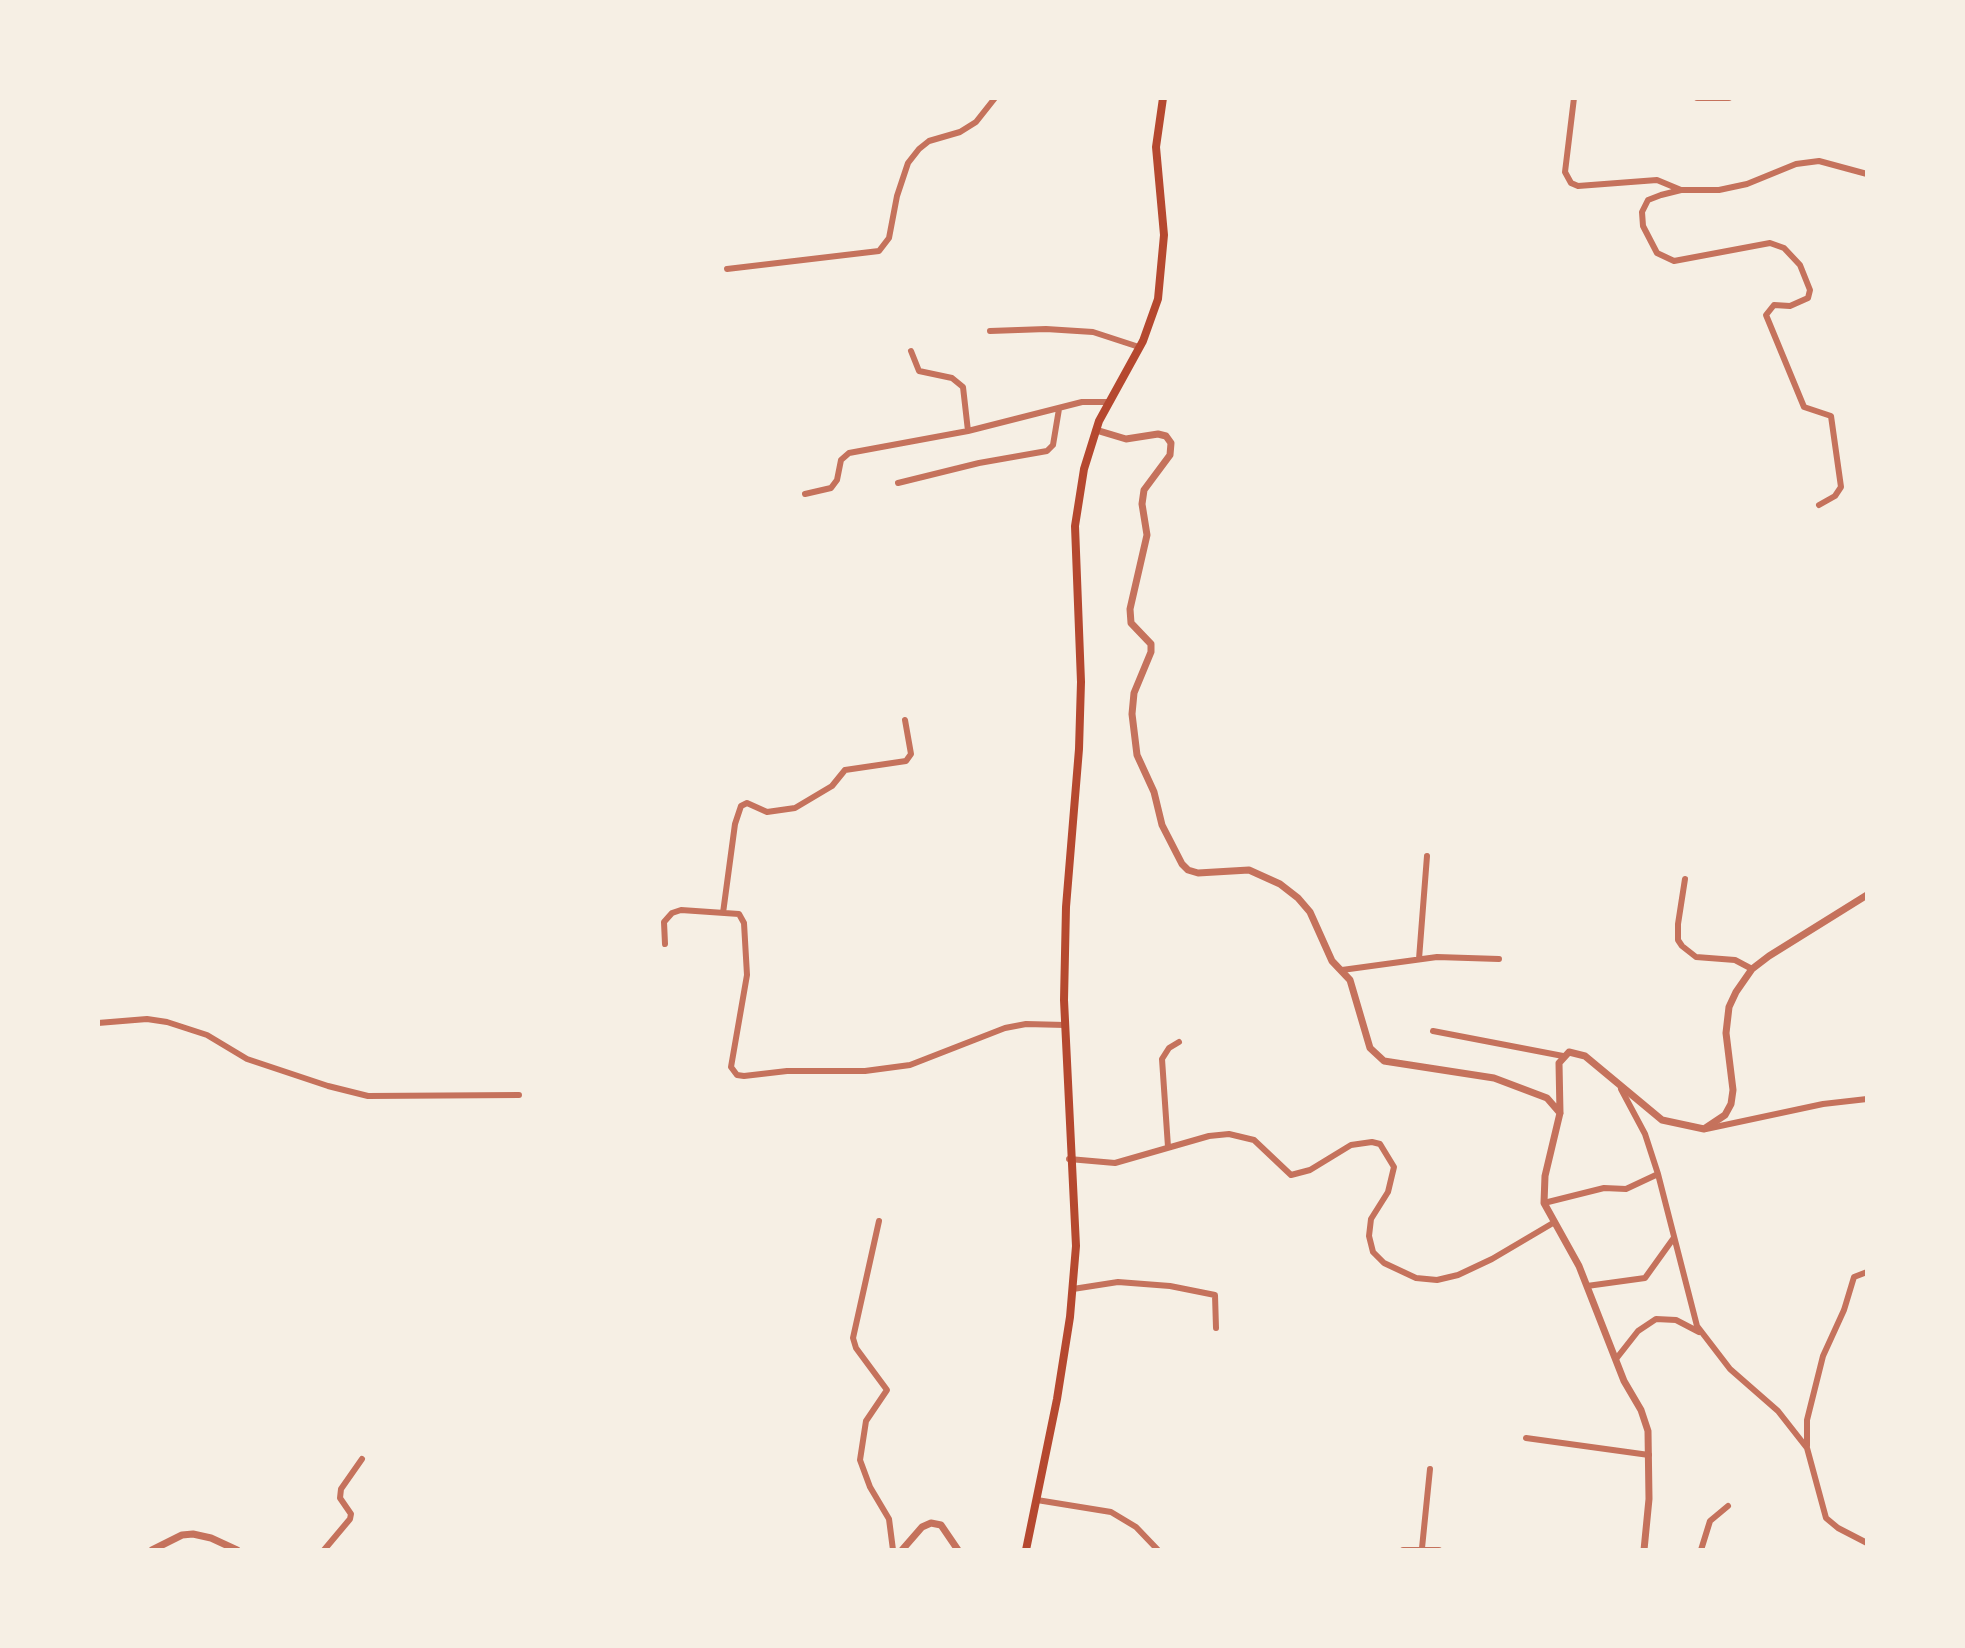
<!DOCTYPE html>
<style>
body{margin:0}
#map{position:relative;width:1965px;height:1648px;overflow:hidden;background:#f6efe4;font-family:"IBM Plex Sans",sans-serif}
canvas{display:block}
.frame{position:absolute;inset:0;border:100px solid #f6efe4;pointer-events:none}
</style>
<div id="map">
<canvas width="1965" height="1648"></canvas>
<div class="frame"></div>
</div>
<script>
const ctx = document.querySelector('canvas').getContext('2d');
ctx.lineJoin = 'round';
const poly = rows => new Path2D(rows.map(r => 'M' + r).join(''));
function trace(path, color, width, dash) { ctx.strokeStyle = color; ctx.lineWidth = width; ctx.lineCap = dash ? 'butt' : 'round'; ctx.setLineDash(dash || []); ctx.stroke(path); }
const minor = poly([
 [1574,98,1565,172,1571,183,1578,186,1657,180,1681,190],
 [1697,98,1729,98],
 [727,269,879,251,889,238,897,196,908,163,919,149,929,141,960,132,976,122,995,98],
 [990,331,1046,329,1093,332,1139,347],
 [911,351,919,371,952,378,963,387,968,431],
 [898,483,979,463,1047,451,1053,445,1059,409],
 [805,494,831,488,837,480,841,460,849,453,968,431,1082,402,1108,402],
 [1819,505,1835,496,1841,487,1831,416,1804,407,1766,315,1774,305,1790,306,1808,298,1810,290,1800,265,1784,248,1770,243,1674,261,1657,253,1643,226,1642,212,1648,200,1661,195,1681,190,1719,190,1747,184,1796,164,1819,161,1867,174],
 [1685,879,1678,924,1678,940,1682,946,1696,957,1735,960,1752,969],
 [723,913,735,824,741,806,747,803,767,812,795,808,832,786,845,770,906,761,911,754,905,720],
 [665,944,664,922,672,913,681,910,739,914,744,923,747,975,731,1067,737,1075,744,1076,787,1071,865,1071,910,1065,1005,1028,1026,1024,1065,1025],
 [1419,959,1427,856],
 [1342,970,1437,957,1499,959],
 [98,1023,147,1019,167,1022,207,1035,247,1059,328,1086,368,1096,519,1095],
 [1433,1031,1563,1056],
 [1621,1089,1645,1134,1658,1174,1697,1326,1730,1369,1778,1411,1807,1448,1826,1518,1838,1528,1867,1543],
 [1706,1129,1823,1104,1867,1099],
 [1168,1147,1162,1059,1169,1048,1179,1042],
 [1069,1159,1115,1163,1209,1136,1229,1134,1254,1140,1291,1175,1310,1170,1351,1145,1372,1142,1380,1144,1394,1167,1388,1192,1371,1219,1369,1236,1373,1252,1384,1263,1416,1278,1437,1280,1458,1275,1492,1259,1553,1223],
 [1544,1203,1604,1188,1626,1189,1658,1174],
 [879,1221,853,1338,856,1348,887,1390,866,1421,860,1460,870,1487,889,1519,893,1550],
 [1587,1286,1645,1278,1673,1239],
 [1073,1289,1118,1282,1170,1286,1215,1295,1216,1328],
 [1616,1359,1638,1331,1656,1319,1676,1320,1699,1332],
 [1526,1438,1649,1455],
 [1807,1446,1807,1420,1823,1356,1844,1310,1854,1277,1867,1272],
 [1037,1500,1111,1512,1136,1527,1158,1550],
 [1422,1548,1430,1469],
 [324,1550,350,1519,351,1514,340,1498,341,1489,362,1459],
 [1403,1550,1439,1550],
 [1701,1550,1710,1521,1728,1506]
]);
const tertiary = poly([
 [1096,430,1126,439,1158,434,1166,436,1171,443,1170,455,1144,490,1142,504,1147,535,1130,609,1131,623,1151,644,1151,652,1134,693,1132,714,1137,755,1154,792,1162,825,1182,864,1188,870,1198,873,1249,870,1280,884,1298,898,1310,912,1332,961,1350,980,1370,1048,1384,1061,1494,1078,1547,1098,1560,1113],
 [152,1550,182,1535,193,1534,211,1538,237,1550],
 [902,1550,922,1527,931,1523,941,1525,958,1550],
 [1644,1550,1649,1499,1648,1431,1641,1410,1624,1381,1579,1266,1544,1203,1545,1176,1560,1113,1559,1063,1569,1052,1585,1056,1662,1120,1704,1129,1725,1115,1731,1104,1733,1090,1726,1033,1729,1007,1736,992,1752,969,1769,956,1867,895]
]);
const secondary = poly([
 [1026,1550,1057,1399,1070,1317,1076,1246,1064,1000,1066,907,1079,749,1081,682,1075,526,1084,469,1099,421,1143,341,1158,299,1164,235,1156,147,1163,98]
]);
trace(minor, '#c5725c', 6);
trace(tertiary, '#c5725c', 7);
trace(secondary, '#b5482f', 8);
</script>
